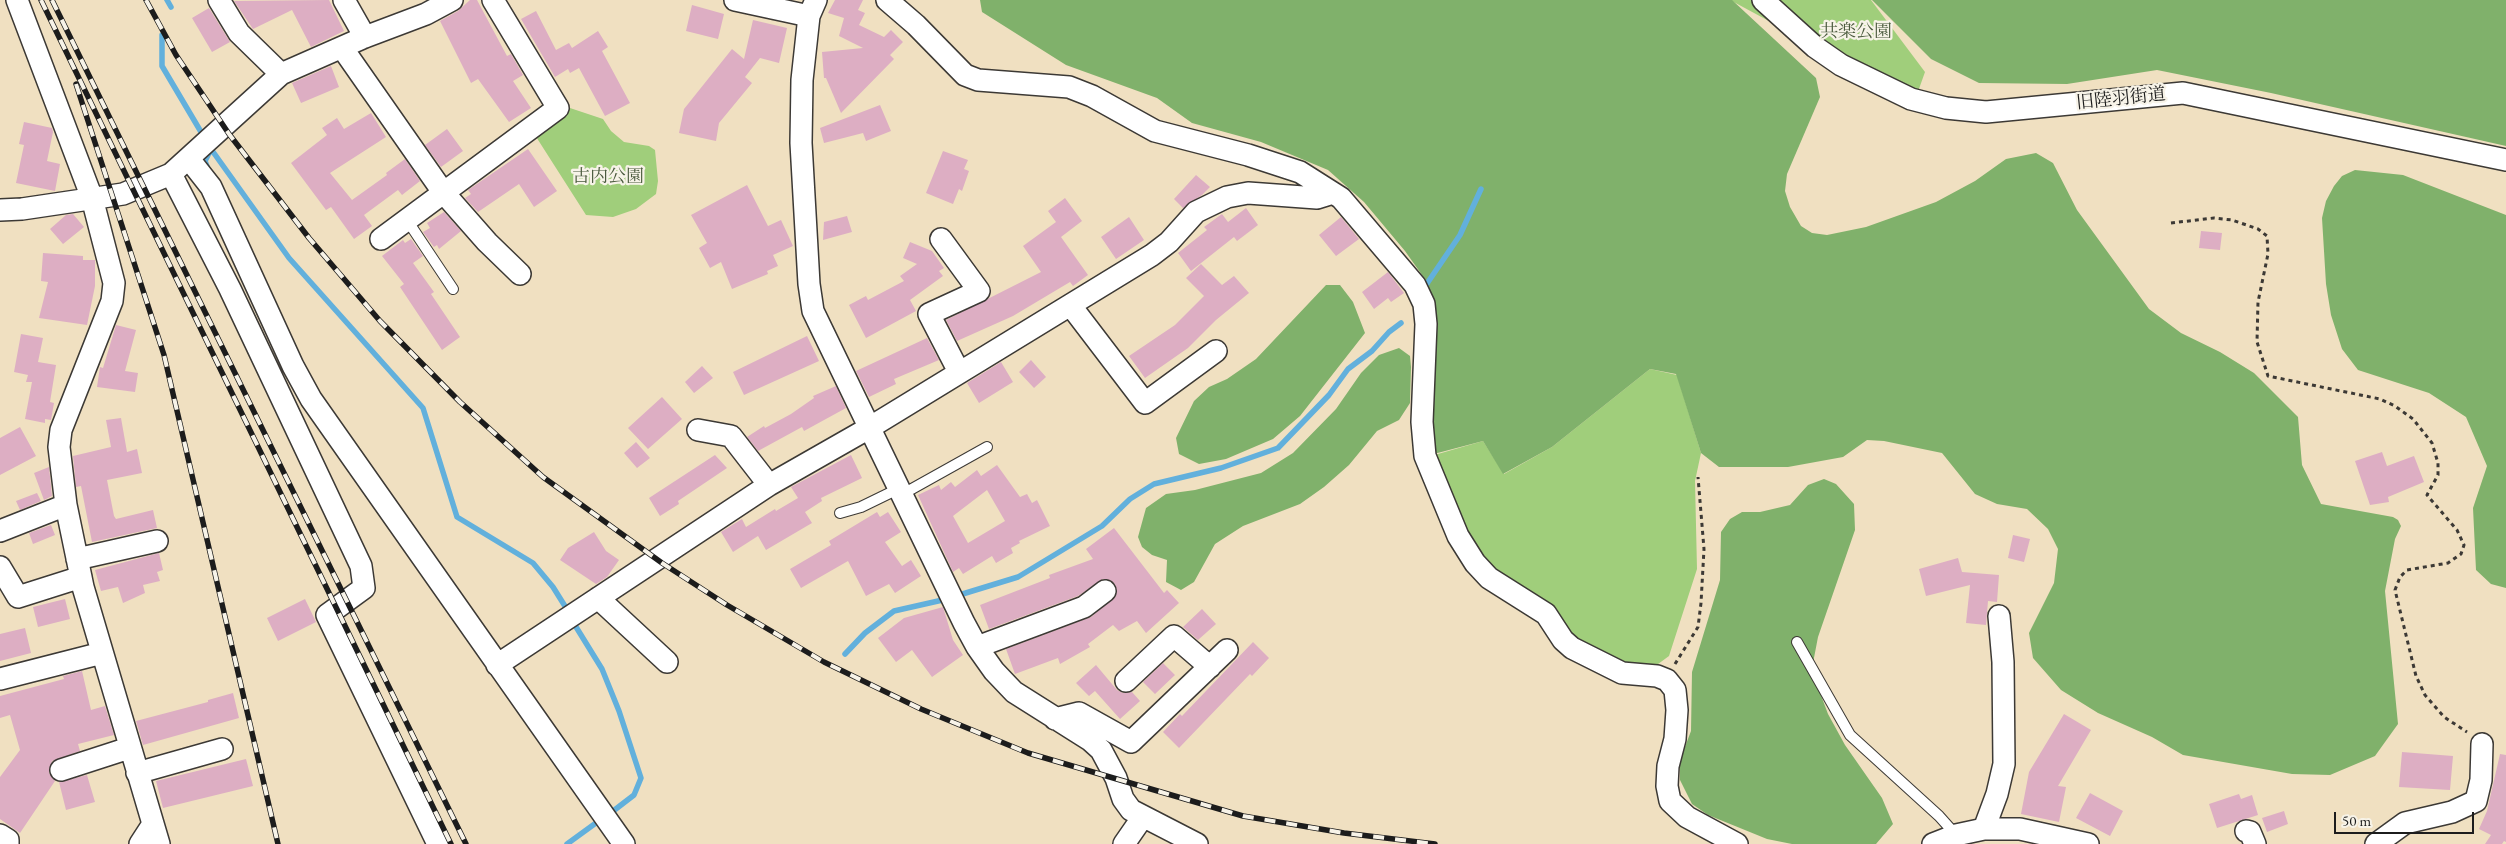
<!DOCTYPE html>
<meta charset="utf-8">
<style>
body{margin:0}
#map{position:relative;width:2506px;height:844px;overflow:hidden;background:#f0e0c1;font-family:"EB Garamond",serif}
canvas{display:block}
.scale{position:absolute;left:2334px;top:812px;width:140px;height:22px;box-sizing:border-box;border:2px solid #1c1c1c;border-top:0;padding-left:6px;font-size:15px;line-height:18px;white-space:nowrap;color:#1c1c1c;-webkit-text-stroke:4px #f7f3e8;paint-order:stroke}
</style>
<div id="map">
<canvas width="2506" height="844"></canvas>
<div class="scale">50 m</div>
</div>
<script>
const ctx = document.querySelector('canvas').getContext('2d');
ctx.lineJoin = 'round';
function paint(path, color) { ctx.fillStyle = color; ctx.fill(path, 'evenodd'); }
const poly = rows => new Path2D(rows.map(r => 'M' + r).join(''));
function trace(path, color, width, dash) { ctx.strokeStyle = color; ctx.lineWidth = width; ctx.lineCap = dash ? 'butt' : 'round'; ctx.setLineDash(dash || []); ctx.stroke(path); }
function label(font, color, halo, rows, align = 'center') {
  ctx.font = font + ' "EB Garamond","Noto Serif JP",serif'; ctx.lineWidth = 4.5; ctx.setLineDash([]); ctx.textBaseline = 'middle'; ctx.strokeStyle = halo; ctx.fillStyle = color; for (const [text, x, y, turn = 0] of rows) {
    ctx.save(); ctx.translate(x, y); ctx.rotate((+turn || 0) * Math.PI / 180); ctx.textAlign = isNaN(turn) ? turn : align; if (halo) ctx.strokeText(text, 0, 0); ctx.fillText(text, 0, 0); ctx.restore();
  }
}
const green = poly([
 [1730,0,1871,0,1925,72,1915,100],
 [570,108,603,119,611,131,624,142,649,146,655,150,658,181,656,194,636,209,613,217,586,215,533,132,563,110],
 [1650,369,1677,375,1701,453,1695,481,1697,569,1669,656,1654,667,1618,662,1571,638,1475,551,1431,456,1483,441,1504,474,1552,447]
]);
const forest = poly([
 [980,0,1732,0,1816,78,1820,97,1787,174,1785,191,1790,207,1801,226,1812,233,1827,235,1866,227,1936,202,1975,181,2006,159,2036,153,2053,163,2077,210,2149,309,2181,333,2220,352,2254,373,2298,417,2302,465,2321,504,2393,517,2398,520,2401,526,2395,539,2385,591,2398,724,2375,756,2330,775,2292,774,2183,755,2152,737,2098,713,2061,690,2033,658,2029,633,2054,583,2058,549,2048,529,2027,509,1997,504,1975,494,1942,453,1884,441,1867,440,1843,457,1788,467,1719,467,1701,453,1676,374,1650,369,1552,447,1503,474,1483,441,1430,455,1435,310,1427,282,1405,251,1364,202,1328,170,1261,142,1192,123,1157,98,1066,65,982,12],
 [1872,0,2506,0,2506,146,2271,93,2157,70,2067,84,1979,83,1931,59],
 [2355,170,2403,175,2506,215,2506,588,2491,584,2476,570,2473,508,2487,466,2466,417,2429,393,2358,370,2342,349,2331,315,2326,284,2322,218,2326,201,2334,186,2342,176],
 [1326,285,1340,285,1353,302,1365,333,1300,416,1273,439,1226,459,1199,464,1179,454,1176,438,1194,401,1209,387,1227,379,1256,359],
 [1399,348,1410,356,1411,367,1410,403,1399,420,1377,431,1349,465,1324,487,1300,504,1243,526,1215,544,1194,582,1181,590,1166,582,1167,560,1152,555,1142,547,1138,537,1146,508,1166,494,1195,490,1261,473,1293,453,1336,409,1361,373,1379,355],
 [1824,479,1836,484,1854,504,1855,530,1818,637,1813,663,1819,690,1828,714,1845,745,1882,798,1893,824,1876,844,1792,844,1767,839,1708,815,1692,804,1680,780,1680,760,1691,731,1692,672,1720,580,1721,532,1730,519,1742,512,1760,512,1790,505,1808,485]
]);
const stream = poly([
 [167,0,171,7],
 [162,35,162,66,204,137],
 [208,169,205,161,211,149,289,258,423,408,457,517,533,563,553,587,568,611],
 [1426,285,1460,235,1481,189],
 [956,596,1018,577,1102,526,1130,499,1154,484,1221,468,1278,448,1329,395,1348,369,1372,351,1389,332,1401,323],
 [573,622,602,669,619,711,641,778,634,795,608,815],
 [845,654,865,633,894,611,947,599],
 [567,844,600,820]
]);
const building = poly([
 [329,0,344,31,311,47,292,10,253,29,234,1],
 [470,0,477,0,507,56,511,54,523,75,513,81,531,108,509,122,478,79,471,83,440,21,458,11],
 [835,0,863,0,858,10,865,13,859,25,884,37,891,30,903,42,890,55,894,59,841,113,826,78,824,78,822,52,863,48,839,36,844,18,828,13],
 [692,5,724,14,718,39,686,31],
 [209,8,230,42,212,52,192,18],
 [536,11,556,50,569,43,572,48,598,31,608,47,602,51,630,103,605,116,579,68,570,73,568,69,555,77,521,19],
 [753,20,787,28,779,63,760,58,745,77,752,83,719,123,716,141,679,133,684,109,732,49,744,59],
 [331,66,339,87,301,103,292,83],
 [880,105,891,131,866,141,863,133,824,143,820,128],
 [371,113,386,137,330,173,352,200,387,175,386,173,405,159,420,181,402,195,398,190,364,215,372,226,354,239,331,207,326,210,291,163,327,135,322,128,337,118,344,129],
 [24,122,52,128,53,132,47,161,60,164,55,191,16,183,24,145,19,144],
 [447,129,463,151,441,167,425,145],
 [528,149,557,191,534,207,519,184,478,212,465,198,471,194,468,190],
 [943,151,968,160,964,169,969,171,962,191,959,189,953,204,926,193],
 [1196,175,1210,187,1202,195,1183,208,1174,199],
 [747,185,768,226,781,220,793,246,773,255,778,266,767,271,768,274,732,289,721,262,710,268,699,248,707,243,691,215],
 [1065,198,1082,221,1061,237,1088,275,1073,286,1070,282,1013,316,957,341,946,320,1041,272,1023,246,1056,222,1048,211],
 [1246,208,1258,225,1237,241,1234,237,1191,271,1178,253,1207,230,1204,227,1222,214,1228,222],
 [444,212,461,231,439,249,437,245,434,247,423,232,430,228,427,223],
 [73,214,84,227,63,244,50,229,66,215],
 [847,216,852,232,823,240,824,222],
 [1129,217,1144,240,1116,259,1101,237],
 [1341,217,1359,239,1336,256,1319,235],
 [2201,231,2222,233,2220,250,2199,248],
 [411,239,423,256,413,263,434,292,431,294,460,337,442,350,400,287,404,284,382,256,403,240,405,243],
 [910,242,932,251,944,268,939,271,943,276,910,300,916,311,866,338,849,305,866,296,868,300,904,281,900,276,917,264,903,258],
 [43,253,83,256,83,260,95,260,95,286,87,325,39,318,48,282,41,281],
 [1201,264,1222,285,1234,276,1249,293,1216,320,1188,348,1145,378,1129,356,1175,325,1204,296,1186,278],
 [1388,272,1404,293,1391,302,1388,298,1374,309,1362,292],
 [116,325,136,330,125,371,138,373,135,392,97,387,100,367,103,368],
 [21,334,43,338,38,362,56,365,50,402,54,403,51,420,45,419,45,423,25,419,32,382,26,382,28,375,14,372],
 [807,336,819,361,744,395,733,372],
 [927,338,939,360,894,379,896,384,869,397,856,371],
 [1031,360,1046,377,1034,388,1019,372],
 [1001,362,1013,382,979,403,967,383],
 [702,366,713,378,694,393,685,382],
 [836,386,846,408,804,431,802,427,758,451,747,437,764,426,765,428,791,414,814,398,813,396],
 [662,397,682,419,648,449,628,428],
 [121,418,127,452,137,449,142,473,107,480,114,516,116,519,153,510,157,528,92,542,81,486,76,487,73,456,111,447,106,420],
 [20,427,36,456,0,475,0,438],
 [636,442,650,458,637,468,624,453],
 [2382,452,2387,466,2414,456,2424,482,2388,497,2389,502,2370,505,2355,461],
 [715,455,727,468,678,501,679,504,660,516,649,498],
 [851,455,862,478,821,498,822,501,805,512,812,523,766,550,758,536,733,552,721,532,742,519,746,527,775,509,776,511,798,498,791,487],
 [997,465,1020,497,1027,494,1032,503,1037,500,1050,526,1019,541,1020,543,1011,548,1013,553,996,563,992,556,963,574,959,568,953,572,918,495,939,485,941,490,951,482,955,487,977,470,981,476],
 [987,490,1005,521,968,543,953,516],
 [49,467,52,496,44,500,34,473],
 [37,493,41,501,20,510,16,501],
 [877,512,880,517,888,512,901,532,885,542,902,566,911,560,921,576,895,593,889,584,866,596,848,561,801,588,790,569,831,545,829,541],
 [51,525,55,535,33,544,29,533],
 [1114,528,1164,593,1167,590,1179,603,1146,633,1137,621,1119,631,1113,625,1088,644,1090,647,1060,664,1058,658,1015,674,1006,649,1091,617,1116,596,1115,584,1110,580,1103,579,1078,596,989,629,980,605,1050,578,1049,575,1093,559,1086,549],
 [594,532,606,551,619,560,607,577,596,584,560,560,568,548],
 [2013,535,2030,539,2024,562,2008,558],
 [159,553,163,570,157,572,160,581,143,585,145,593,123,603,118,587,101,591,95,570],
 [1958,558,1962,572,1999,575,1997,602,1988,601,1986,625,1966,623,1970,585,1926,596,1919,569],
 [65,599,70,619,38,627,33,607],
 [305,599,316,622,278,641,267,618],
 [943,607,953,640,963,655,932,677,912,650,896,662,878,638,904,618],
 [1202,609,1216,624,1198,640,1183,627],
 [25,628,31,653,0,661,0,634],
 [1253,642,1269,658,1252,676,1250,674,1179,748,1163,732,1180,714,1182,716],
 [1163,663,1175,675,1155,694,1143,682],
 [1096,665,1117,690,1123,693,1132,692,1140,701,1120,719,1095,691,1089,696,1076,683],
 [82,671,91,710,105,706,114,735,78,744,80,751,52,761,49,773,55,781,20,833,0,819,0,777,20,750,10,715,0,718,0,696,64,679,63,676],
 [233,693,239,718,143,745,136,721,208,702,208,700],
 [2064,714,2091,730,2058,786,2066,787,2059,822,2021,814,2029,772],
 [2402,752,2453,756,2450,790,2399,787],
 [2500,754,2506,755,2506,842,2504,841,2502,844,2485,844,2491,835,2479,829,2487,811],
 [246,759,253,786,163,808,156,781],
 [87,775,95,802,66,810,59,782],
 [2090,793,2123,811,2110,836,2076,818],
 [2239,794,2241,799,2252,795,2258,815,2217,828,2209,804],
 [2284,811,2288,824,2267,832,2262,818]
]);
const path = poly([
 [2171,223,2214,218,2232,220,2258,229,2267,236,2268,254,2258,302,2257,342,2268,376,2380,399,2395,406,2413,419,2432,443,2438,463,2438,475,2427,495,2457,530,2464,545,2461,554,2448,563,2407,570,2400,577,2395,590,2416,676,2425,695,2444,717,2467,732],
 [1675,664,1698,627,1701,603,1704,549,1698,477]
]);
const lane = poly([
 [407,220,453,289],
 [901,495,987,447],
 [840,513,861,507,898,489],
 [1797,642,1850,735,1939,816,1956,835]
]);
const street = poly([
 [17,0,92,198,114,283,112,301,61,430,59,447,66,505,83,587,159,844],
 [219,0,239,33,281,74],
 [344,0,365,37],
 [735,0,809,16],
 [816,0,809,16,802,80,801,143,809,284,813,311,964,623,977,647,994,671,1014,692,1090,740,1101,750,1116,778,1123,799,1131,810,1197,844],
 [887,0,916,25,965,75,978,80,1069,87,1092,96,1155,131,1248,155,1300,172,1341,198,1415,285,1424,304,1426,324,1422,422,1425,456,1458,536,1475,563,1489,578,1546,614,1563,640,1572,648,1622,673,1657,676,1667,680,1675,690,1677,710,1675,739,1668,766,1667,786,1670,801,1687,817,1737,844],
 [1763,0,1815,47,1841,65,1911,99,1946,108,1986,112,2183,93,2506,160],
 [343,49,443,192,487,242,520,274],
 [189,159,211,187,293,366,311,399,624,844],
 [171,174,230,289,361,566,364,588,327,615,438,844],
 [0,210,22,209,123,194,171,174,281,74,365,37,426,14,452,0],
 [381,239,558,108,493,0],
 [941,239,979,291,929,314,959,372],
 [1071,306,1145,403,1216,351],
 [698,430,731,436,769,485],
 [0,531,66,505],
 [77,559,157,541],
 [0,567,18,597,81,577],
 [598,598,667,662],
 [977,647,1084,607,1105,591],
 [497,665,769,485,869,428,1152,255,1169,242,1196,212,1227,197,1248,193,1317,198,1333,193],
 [0,679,102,653],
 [1126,681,1174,636,1210,667],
 [1055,719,1079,713,1131,742,1227,650],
 [61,770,129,748],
 [137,773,222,749],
 [1984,829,1997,794,2004,764,2003,662,1999,616],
 [2246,831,2250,832,2255,844],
 [0,835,8,840,8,844],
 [140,844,153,824],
 [1124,844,1142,818],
 [1933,844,1956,835,1984,829,2020,829,2088,844],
 [2376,844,2405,823,2452,812,2476,801,2481,780,2482,744]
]);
const rail = poly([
 [41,0,451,844],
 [52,0,466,844],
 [146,0,176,55,229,134,309,238,380,321,460,402,543,477,662,563,727,605,824,662,921,709,1028,753,1243,816,1344,833,1435,844],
 [76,84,164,355,278,844]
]);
const parkNames = [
 ["共楽公園",1856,32],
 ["古内公園",608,177]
];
const streetNames = [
 ["旧陸羽街道",2121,99,-6]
];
paint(green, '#a0ce7b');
paint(forest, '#80b16b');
trace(stream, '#62b0dc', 5.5);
paint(building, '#ddaec3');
trace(lane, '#3c3935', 12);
trace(street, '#3c3935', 24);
trace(path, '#3c3935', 3, [4, 4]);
trace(lane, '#fff', 10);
trace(street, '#fff', 21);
trace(rail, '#1c1c1c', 5.5);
trace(rail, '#f7f3e8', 4, [11]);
label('18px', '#4a5a3d', '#f7f3e8', parkNames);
label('18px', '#1c1c1c', '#f7f3e8', streetNames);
</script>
